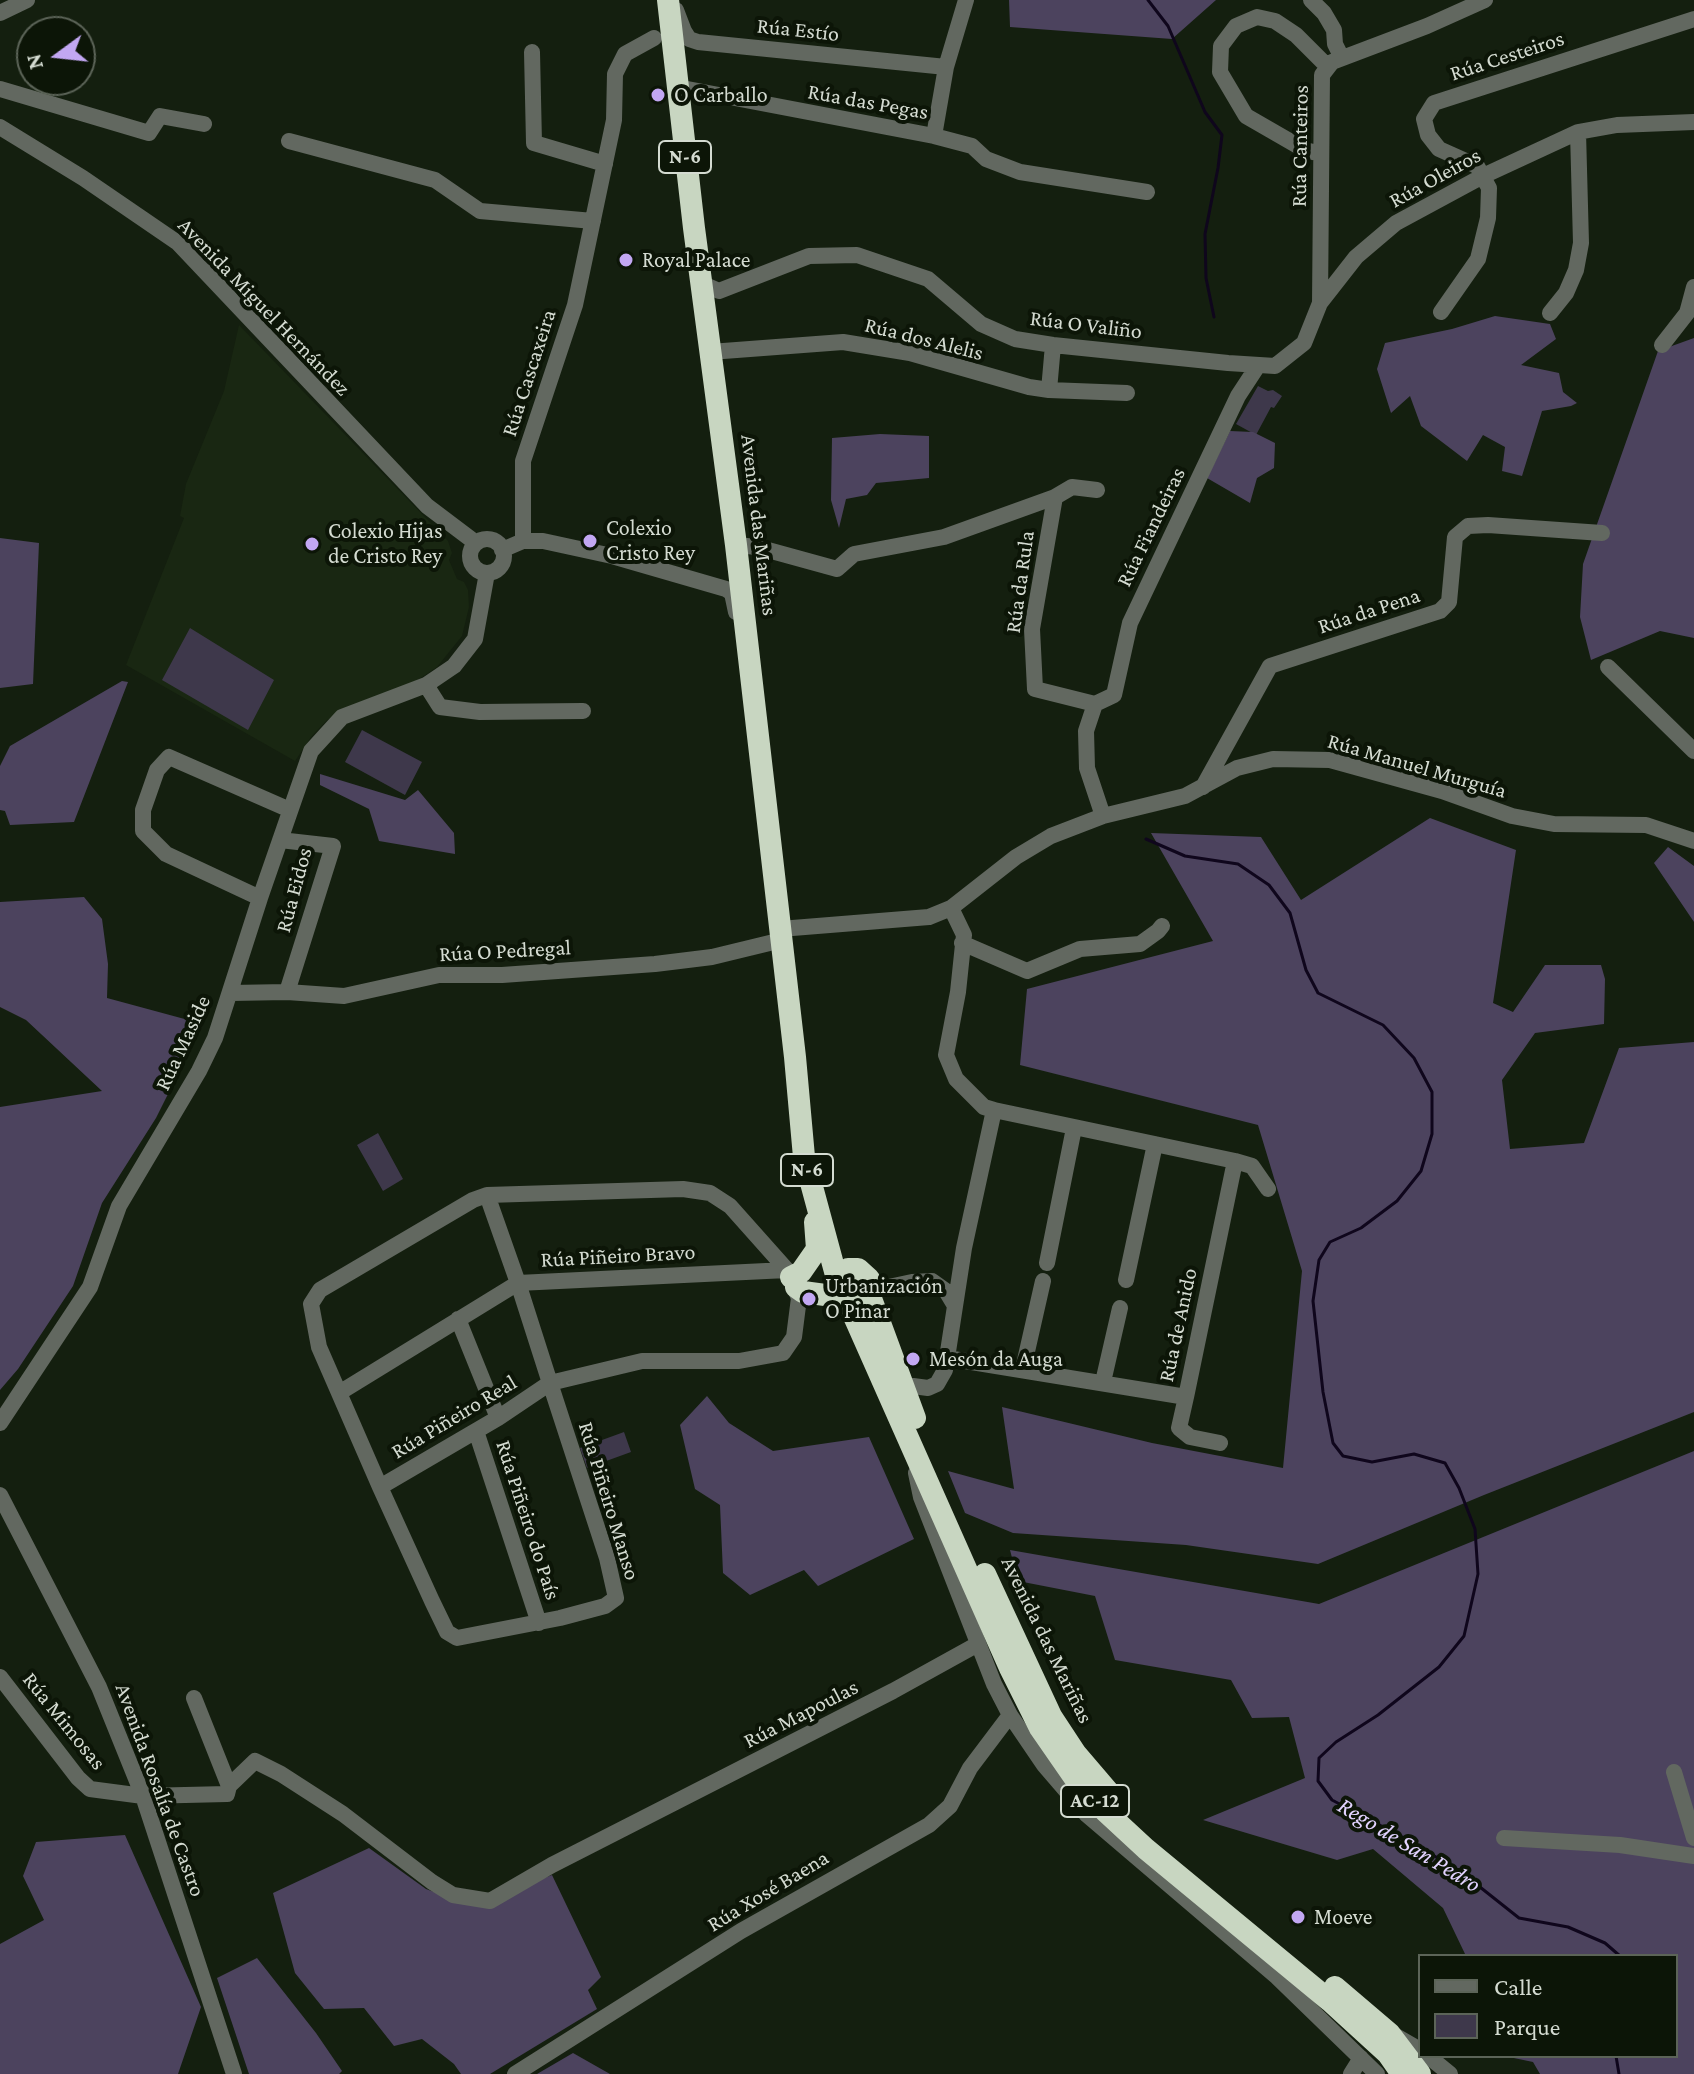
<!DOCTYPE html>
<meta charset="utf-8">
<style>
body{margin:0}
#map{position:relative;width:1694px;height:2074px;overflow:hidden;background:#141f0f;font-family:"Crimson Pro",serif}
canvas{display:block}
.legend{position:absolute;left:1418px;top:1954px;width:260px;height:104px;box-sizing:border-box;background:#0c1507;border:2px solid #5c6458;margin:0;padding:10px 14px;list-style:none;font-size:24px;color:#d4dbd1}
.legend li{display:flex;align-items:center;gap:16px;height:40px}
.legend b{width:40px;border:2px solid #5c6458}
.north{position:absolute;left:16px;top:16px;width:80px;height:80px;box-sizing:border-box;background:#0c1507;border:2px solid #5c6458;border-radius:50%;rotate:255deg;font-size:22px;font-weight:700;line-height:32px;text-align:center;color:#d4dbd1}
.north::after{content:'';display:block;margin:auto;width:28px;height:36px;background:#c2a7f2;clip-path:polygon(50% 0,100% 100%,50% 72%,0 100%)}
</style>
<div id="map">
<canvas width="1694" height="2074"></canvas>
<ul class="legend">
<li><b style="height:10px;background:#626860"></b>Calle</li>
<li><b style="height:22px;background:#3e384b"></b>Parque</li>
</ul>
<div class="north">N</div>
</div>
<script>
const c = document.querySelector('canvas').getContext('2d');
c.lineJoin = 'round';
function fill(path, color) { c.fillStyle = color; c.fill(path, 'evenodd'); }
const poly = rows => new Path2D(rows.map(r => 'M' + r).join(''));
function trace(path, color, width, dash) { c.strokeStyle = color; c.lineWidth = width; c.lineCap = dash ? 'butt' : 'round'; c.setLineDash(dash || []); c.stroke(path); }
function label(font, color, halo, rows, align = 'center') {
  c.font = font + ' "Crimson Pro",serif'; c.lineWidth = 8; c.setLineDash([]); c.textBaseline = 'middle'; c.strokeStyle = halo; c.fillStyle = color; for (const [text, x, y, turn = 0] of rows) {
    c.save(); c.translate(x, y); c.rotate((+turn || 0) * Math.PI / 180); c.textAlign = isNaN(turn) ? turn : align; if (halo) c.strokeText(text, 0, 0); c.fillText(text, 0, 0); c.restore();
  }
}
const built = poly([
 [239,325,448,541,452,553,449,560,457,579,464,582,468,590,469,607,462,636,437,667,416,681,359,704,327,720,311,737,295,761,126,665,184,518,180,516,186,484,224,391]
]);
const green = poly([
 [1258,386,1268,391,1273,390,1282,396,1274,408,1271,407,1256,435,1236,424],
 [190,628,274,680,248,730,162,680],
 [362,730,422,762,405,795,345,762],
 [378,1133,403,1179,383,1191,357,1145],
 [624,1432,631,1452,587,1468,580,1448]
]);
const forest = poly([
 [1009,0,1216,0,1172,39,1010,27],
 [1495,316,1550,324,1556,339,1521,365,1559,373,1563,392,1577,403,1571,406,1542,411,1522,476,1502,471,1505,447,1483,435,1467,461,1421,426,1410,396,1391,413,1377,369,1385,343,1452,329],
 [1694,338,1694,638,1660,631,1591,660,1580,617,1583,564,1658,351],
 [1230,431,1253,432,1275,443,1274,468,1257,478,1250,503,1207,478],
 [880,434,929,436,929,478,876,483,867,495,846,499,839,528,831,500,832,438],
 [0,538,39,543,33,684,0,688],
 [122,681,128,682,74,822,10,825,5,811,0,810,0,766,10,746],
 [320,774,405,800,418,790,454,833,455,854,379,841,369,809,320,785],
 [1430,818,1516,850,1493,1003,1513,1012,1545,965,1601,965,1605,979,1604,1024,1535,1033,1502,1080,1510,1149,1584,1143,1619,1048,1694,1042,1694,1412,1484,1495,1318,1564,1186,1545,1013,1533,965,1513,948,1471,1014,1489,1002,1407,1152,1443,1283,1468,1302,1271,1258,1125,1020,1065,1027,989,1213,941,1151,833,1261,837,1301,900],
 [1668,847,1694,866,1694,922,1654,863],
 [84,897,102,919,108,964,107,998,203,1024,156,1118,102,1203,73,1286,18,1369,0,1390,0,1107,102,1091,26,1020,0,1007,0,902],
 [707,1396,729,1423,773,1451,869,1437,914,1539,818,1586,804,1570,750,1595,723,1573,720,1505,695,1489,680,1425],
 [1694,1451,1694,2074,1540,2074,1533,2062,1509,2057,1676,2056,1676,1956,1466,1956,1443,1908,1373,1849,1337,1860,1203,1820,1305,1778,1289,1717,1252,1718,1231,1680,1115,1660,1095,1596,1018,1581,1010,1550,1319,1604],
 [125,1835,201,2007,178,2074,0,2074,0,1944,44,1920,23,1876,36,1842],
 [369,1848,426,1889,472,1906,552,1875,601,1977,588,1990,597,2009,490,2074,461,2074,454,2064,422,2039,394,2046,364,2008,324,2009,295,1973,273,1893],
 [257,1958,316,2033,342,2071,339,2074,249,2074,217,1978],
 [573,2053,610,2074,537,2074]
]);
const stream = poly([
 [1148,0,1168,26,1205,112,1222,135,1218,168,1205,234,1206,278,1214,317],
 [1146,839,1185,856,1238,864,1269,885,1290,913,1306,970,1318,993,1383,1025,1414,1058,1432,1092,1432,1134,1421,1171,1397,1201,1361,1228,1330,1242,1319,1260,1313,1301,1323,1392,1333,1443,1343,1456,1372,1462,1414,1454,1445,1463,1459,1488,1475,1529,1478,1574,1464,1636,1439,1667,1378,1715,1336,1742,1319,1758,1318,1781,1332,1800,1406,1839,1461,1872,1519,1918,1568,1927,1605,1943,1620,1956],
 [1616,2056,1619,2074]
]);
const minor = poly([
 [1311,0,1324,13,1334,30,1335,44,1342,58],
 [676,10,684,31,689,39,698,42,946,67],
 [0,13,27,0],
 [532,52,534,143,605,164],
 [677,87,934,136,946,67,966,0],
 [0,89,149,133,160,116,204,124],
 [0,127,83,178,178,243,427,506,476,543],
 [934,136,972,146,986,159,1020,172,1147,192],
 [289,141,435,180,480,211,593,221],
 [1321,154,1305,150,1246,116,1220,72,1221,46,1236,26,1257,17,1275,21,1296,35,1328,67],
 [701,283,719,291,809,256,857,255,928,279,981,324,1015,339,1053,345,1228,363,1275,366,1304,343,1320,303,1356,257,1396,223,1483,176,1578,132,1617,125,1694,122],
 [1320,303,1322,75,1332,62,1427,26,1485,0],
 [1441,312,1478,259,1488,218,1489,188,1477,166,1439,149,1428,135,1424,119,1434,103,1694,19],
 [1550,313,1566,293,1576,270,1581,243,1578,132],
 [1662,345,1687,313,1694,287],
 [710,352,843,342,910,353,1029,387,1049,390,1127,393],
 [1049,390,1053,345],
 [1055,497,1032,629,1035,689,1095,704],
 '470 556a17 17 0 1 1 34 0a17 17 0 1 1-34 0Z',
 [523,541,523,461,575,305,614,120,615,74,625,54,654,38],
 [736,545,757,547,837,569,854,554,944,537,1055,497,1072,487,1097,490],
 [502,550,523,541,543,541,612,556,726,589,732,593,736,612],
 [1608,667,1694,751],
 [426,685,440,707,480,712,583,711],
 [1095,704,1114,695,1130,623,1238,396,1257,367],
 [1095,704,1086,731,1087,768,1103,816],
 [1203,787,1270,666,1440,611,1449,602,1455,537,1468,526,1488,525,1602,533],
 [280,840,333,846,287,992],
 [260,898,166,854,143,831,143,810,157,770,169,757,290,810],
 [951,908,964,935,958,992,946,1055,956,1079,984,1107,994,1110],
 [780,929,929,917,951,908,1016,857,1051,836,1103,816,1185,796,1237,768,1273,759,1330,760,1442,791,1512,816,1554,824,1646,825,1694,841],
 [962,943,1027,971,1080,949,1140,944,1158,931,1162,926],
 [231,993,287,992,344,996,439,975,502,975,655,964,712,957,782,940],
 [994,1110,1235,1161,1186,1397,947,1358,964,1248,994,1110],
 [1235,1161,1252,1166,1268,1189],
 [1047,1263,1074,1128],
 [1126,1280,1155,1144],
 [870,1291,912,1282,932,1281,946,1291,955,1306],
 [458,1319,498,1418],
 [1023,1369,1043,1281],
 [1103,1382,1120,1308],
 [913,1386,928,1388,937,1384,945,1370,947,1358],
 [339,1393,518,1283,787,1270],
 [1186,1397,1179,1428,1190,1437,1220,1443],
 [0,1423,90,1287,119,1206,199,1071,215,1038,260,898,311,751,342,717,426,685,454,666,475,639,487,573],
 [476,1431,539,1623],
 [916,1473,921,1497,994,1684,1010,1715,1044,1765,1087,1815,1277,1977,1377,2074],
 [380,1487,498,1418,550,1383,642,1361,739,1361,783,1353,794,1337,799,1298,787,1270,730,1206,710,1193,683,1189,487,1195,473,1200,320,1290,311,1304,319,1347,380,1487,432,1601,447,1632,457,1638,560,1618,605,1606,616,1598,607,1558,550,1383,518,1283,487,1195],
 [0,1495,99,1687,143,1796,234,2074],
 [0,1677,78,1778,90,1789,143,1796,227,1794,229,1786,255,1761,281,1774,343,1814,432,1882,453,1895,490,1901,552,1865,893,1691,978,1644],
 [194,1698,229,1786],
 [1674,1772,1694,1838],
 [1504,1838,1620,1845,1694,1856],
 [1394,2035,1420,2050],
 [1428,2056,1450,2074],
 [515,2074,741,1931,929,1825,950,1806,970,1768,1010,1715],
 [1351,2074,1361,2058]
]);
const highway = poly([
 [668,0,694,228,736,545,795,1057,804,1157,837,1279],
 [791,1277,801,1272,817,1249,815,1222],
 [796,1287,803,1292,840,1297],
 [869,1293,915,1418],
 [846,1302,861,1301,870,1291,869,1279,858,1269,848,1269,840,1275,836,1284,837,1293,853,1314,1010,1668,1040,1728,1076,1780,1106,1812,1146,1849,1330,2001,1388,2054,1402,2074],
 [985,1574,1051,1716,1076,1754,1117,1802],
 [1335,1987,1389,2033,1420,2074]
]);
const markers = [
 [658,95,8,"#c2a7f2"],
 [626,260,8,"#c2a7f2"],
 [590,541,8,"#c2a7f2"],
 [312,544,8,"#c2a7f2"],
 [809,1299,8,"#c2a7f2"],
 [913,1359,8,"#c2a7f2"],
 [1298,1917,8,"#c2a7f2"]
];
const shields = [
 [685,157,52],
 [807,1170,52],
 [1095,1801,68]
];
const shieldNames = [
 ["N-6",685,157],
 ["N-6",807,1170],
 ["AC-12",1095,1801]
];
const streetNames = [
 ["Rúa Estío",798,30,6],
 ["Rúa Cesteiros",1507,56,-18],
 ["Rúa das Pegas",868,102,10],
 ["Rúa Canteiros",1300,146,-89],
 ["Rúa Oleiros",1435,178,-29],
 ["Avenida Miguel Hernández",264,307,46],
 ["Rúa O Valiño",1086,325,7],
 ["Rúa dos Alelis",924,339,14],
 ["Rúa Cascaxeira",529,373,-72],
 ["Avenida das Mariñas",759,525,83],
 ["Rúa Fiandeiras",1151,527,-64],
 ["Rúa da Rula",1020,582,-82],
 ["Rúa da Pena",1369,611,-18],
 ["Rúa Manuel Murguía",1417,766,16],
 ["Rúa Eidos",294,890,-75],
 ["Rúa O Pedregal",505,951,-3],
 ["Rúa Maside",183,1043,-65],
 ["Rúa Piñeiro Bravo",618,1256,-3],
 ["Rúa de Anido",1178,1325,-78],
 ["Rúa Piñeiro Real",454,1417,-31],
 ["Rúa Piñeiro Manso",609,1501,73],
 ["Rúa Piñeiro do País",528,1520,72],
 ["Avenida das Mariñas",1047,1640,64],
 ["Rúa Mapoulas",801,1714,-27],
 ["Rúa Mimosas",64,1721,51],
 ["Avenida Rosalía de Castro",160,1790,70],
 ["Rúa Xosé Baena",768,1891,-31]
];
const poiNames = [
 ["O Carballo",674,95],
 ["Royal Palace",642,260],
 ["Colexio",606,528],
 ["Cristo Rey",606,553],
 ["Colexio Hijas",328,531],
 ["de Cristo Rey",328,556],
 ["Urbanización",825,1286],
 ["O Pinar",825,1311],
 ["Mesón da Auga",929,1359],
 ["Moeve",1314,1917]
];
const waterNames = [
 ["Rego de San Pedro",1409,1845,31]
];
fill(built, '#192712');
fill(green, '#3e384b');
fill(forest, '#4c435e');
trace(stream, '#0f061c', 3);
trace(minor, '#626860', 16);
trace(highway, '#c8d6c1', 22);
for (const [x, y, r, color] of markers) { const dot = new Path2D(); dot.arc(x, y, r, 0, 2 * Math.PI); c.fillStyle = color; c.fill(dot); trace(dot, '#0c1507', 3); }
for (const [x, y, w] of shields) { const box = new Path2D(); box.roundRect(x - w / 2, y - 16, w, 32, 6); c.fillStyle = '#0c1507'; c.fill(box); trace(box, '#d4dbd1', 2); }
label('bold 20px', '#d4dbd1', null, shieldNames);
label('22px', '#d4dbd1', '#0c1507', streetNames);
label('22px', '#d4dbd1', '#0c1507', poiNames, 'left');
label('italic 24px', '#e2d3ff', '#0c1507', waterNames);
</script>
